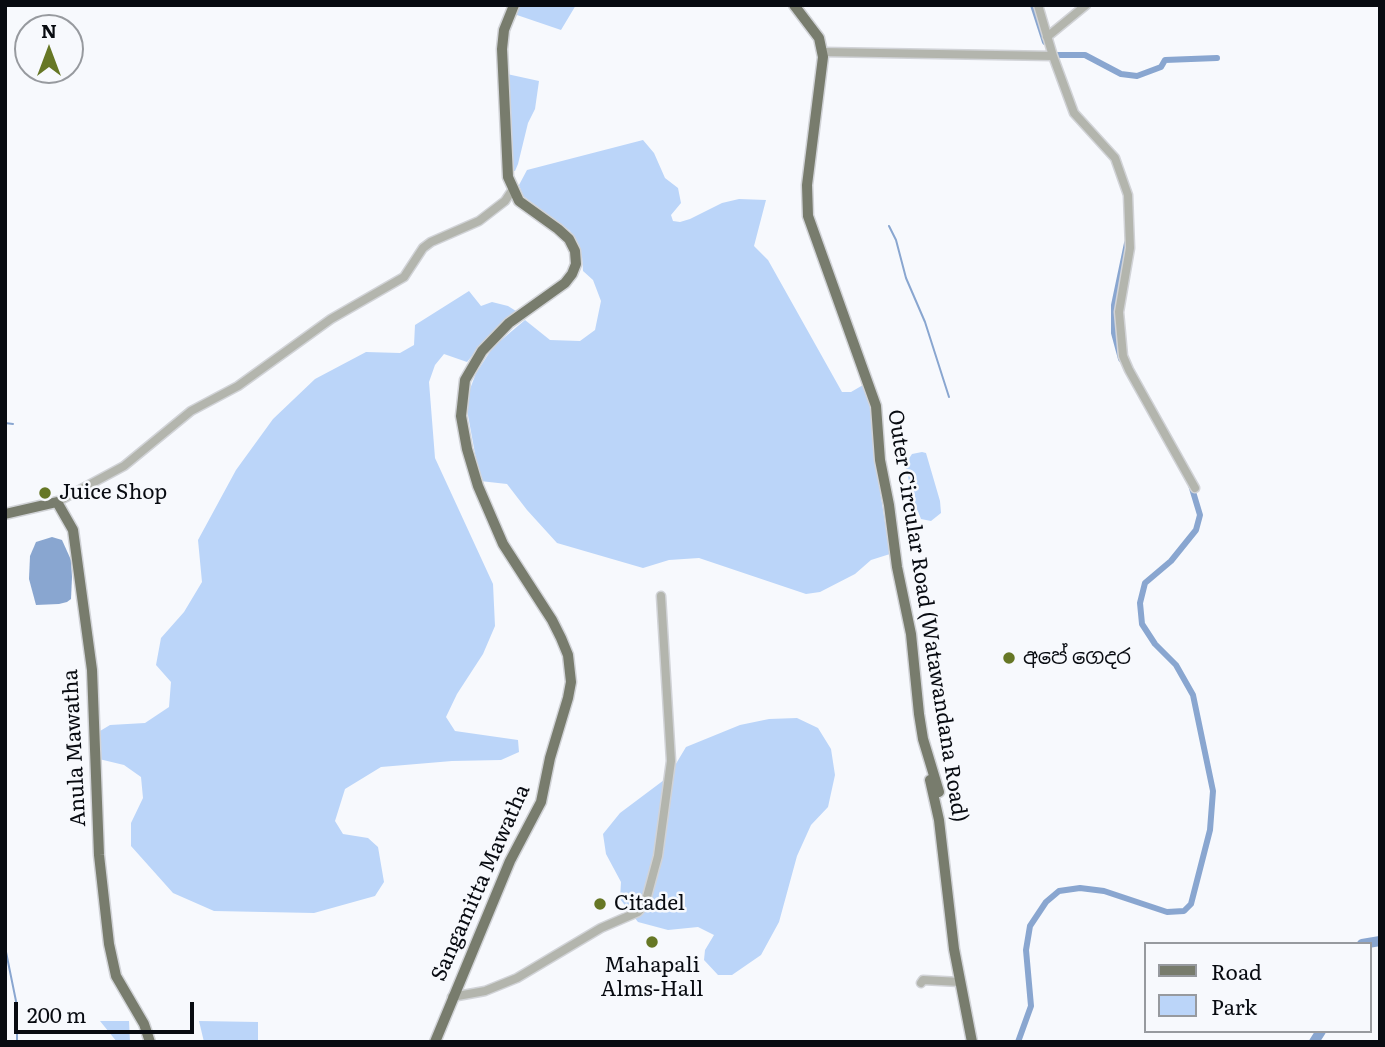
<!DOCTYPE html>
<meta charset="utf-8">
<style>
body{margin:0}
#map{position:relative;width:1385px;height:1047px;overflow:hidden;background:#f7f9fd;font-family:Literata,serif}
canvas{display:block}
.frame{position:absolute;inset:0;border:7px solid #080b11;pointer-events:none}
.legend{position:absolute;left:1144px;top:942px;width:228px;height:91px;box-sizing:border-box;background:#f7f9fd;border:2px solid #979a9f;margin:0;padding:9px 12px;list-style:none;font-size:21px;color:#080b11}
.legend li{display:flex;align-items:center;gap:14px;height:35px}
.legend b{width:35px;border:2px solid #979a9f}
.north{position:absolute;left:14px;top:14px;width:70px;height:70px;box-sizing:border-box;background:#f7f9fd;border:2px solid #979a9f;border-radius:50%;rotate:0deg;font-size:19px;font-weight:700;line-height:28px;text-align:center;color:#080b11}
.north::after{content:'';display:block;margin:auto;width:24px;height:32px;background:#667725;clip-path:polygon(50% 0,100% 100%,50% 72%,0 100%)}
.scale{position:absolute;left:14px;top:1002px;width:180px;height:32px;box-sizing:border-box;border:4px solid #080b11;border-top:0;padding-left:9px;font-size:21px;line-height:24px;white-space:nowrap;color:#080b11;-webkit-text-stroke:5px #f7f9fd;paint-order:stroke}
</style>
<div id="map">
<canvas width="1385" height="1047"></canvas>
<div class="frame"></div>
<ul class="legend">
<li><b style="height:9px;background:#787c6d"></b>Road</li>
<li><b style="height:19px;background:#bbd5f9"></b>Park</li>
</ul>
<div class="north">N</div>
<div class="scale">200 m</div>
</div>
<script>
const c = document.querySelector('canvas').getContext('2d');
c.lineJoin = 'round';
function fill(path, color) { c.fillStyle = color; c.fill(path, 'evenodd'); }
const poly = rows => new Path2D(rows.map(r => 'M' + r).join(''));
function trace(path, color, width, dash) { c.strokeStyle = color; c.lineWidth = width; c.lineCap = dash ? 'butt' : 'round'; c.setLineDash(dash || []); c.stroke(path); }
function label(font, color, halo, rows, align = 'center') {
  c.font = font + ' Literata,"Noto Sans Sinhala",serif'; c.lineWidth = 5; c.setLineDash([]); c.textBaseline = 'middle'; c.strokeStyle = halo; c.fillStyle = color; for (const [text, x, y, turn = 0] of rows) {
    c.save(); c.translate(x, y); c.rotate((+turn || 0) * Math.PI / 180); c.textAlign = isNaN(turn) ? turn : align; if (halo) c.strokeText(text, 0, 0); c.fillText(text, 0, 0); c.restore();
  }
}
const green = poly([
 [518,5,576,5,561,30,514,14],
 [507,74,539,81,535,109,528,123,518,164,515,171,511,171],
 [643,140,654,153,665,178,678,188,681,203,671,215,673,221,680,222,690,219,722,203,739,199,766,200,754,246,768,260,842,392,851,392,863,385,870,398,875,459,890,554,871,560,855,574,820,592,806,594,699,558,669,560,643,568,557,543,527,510,507,484,480,481,467,410,467,397,476,373,493,347,525,320,550,340,580,341,595,330,601,301,593,280,583,271,582,257,570,231,523,196,519,185,527,170],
 [469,291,481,306,492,302,508,306,516,311,488,336,467,362,444,354,435,365,429,382,435,458,493,584,495,626,483,654,457,694,446,717,455,731,518,740,519,752,501,760,452,761,381,767,345,789,335,821,343,834,368,838,378,847,384,882,375,896,314,913,214,911,173,893,131,846,131,823,143,798,141,777,124,765,99,759,100,731,110,725,145,723,169,707,171,682,156,665,161,638,184,612,202,582,198,540,236,470,273,419,315,379,366,352,400,353,414,345,415,325],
 [922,452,926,453,940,501,941,513,931,521,921,519,911,494,907,470,904,466,912,454],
 [797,718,818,728,831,749,835,775,828,807,811,825,797,856,779,922,761,955,732,975,718,975,704,960,705,950,714,935,698,927,668,930,638,922,620,899,621,882,606,854,603,834,620,813,668,777,686,747,740,725,769,719],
 [100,1021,129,1021,130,1042,117,1042],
 [199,1021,258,1022,258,1042,204,1042]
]);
const water = poly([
 [52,537,62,540,71,560,72,577,71,599,67,602,59,604,36,605,29,579,30,556,36,542]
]);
const stream = poly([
 [889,226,896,240,906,278,925,322,949,397],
 [5,423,13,424],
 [5,947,17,1006,17,1042]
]);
const canal = poly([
 [1033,5,1045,42],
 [1052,58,1057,55,1085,55,1121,74,1137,76,1161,67,1165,60,1217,58],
 [1121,359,1114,333,1114,305,1127,243],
 [1018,1042,1031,1006,1026,950,1030,926,1046,902,1059,891,1080,888,1104,891,1167,912,1184,911,1191,904,1210,830,1213,791,1193,695,1176,665,1155,644,1142,624,1140,603,1145,583,1171,561,1196,530,1200,515,1191,485]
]);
const river = poly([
 [1362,944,1380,941],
 [1314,1042,1321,1031]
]);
const minor = poly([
 [1038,5,1053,56],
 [1047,37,1086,5],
 [823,52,1053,56,1074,113,1115,158,1128,195,1130,248,1119,312,1123,356,1129,370,1195,488],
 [57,502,124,466,191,411,238,386,331,319,404,277,423,248,431,242,479,221,505,201,513,189],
 [921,983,923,980,960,982],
 [452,997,485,991,517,978,601,928,638,912,645,904,658,856,671,761,661,596]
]);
const major = poly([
 [794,5,819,38,823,57,807,185,808,216,876,406,880,460,889,505,897,567,911,634,919,714,923,739,939,792,930,780,939,820,954,949,972,1042],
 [5,514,57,502,73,530,92,670,99,855,109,944,116,976,144,1024,150,1042],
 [435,1042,510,861,541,802,550,758,568,698,571,682,568,655,561,638,552,620,503,544,478,486,467,449,461,416,465,380,482,351,509,323,565,283,572,274,576,264,575,251,569,239,558,229,519,201,508,177,502,49,504,30,514,5]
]);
const markers = [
 [45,493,7,"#667725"],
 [1009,658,7,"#667725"],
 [600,904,7,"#667725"],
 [652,942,7,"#667725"]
];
const poiNames = [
 ["Juice Shop",59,493],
 ["අපේ ගෙදර",1023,658],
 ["Citadel",614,904],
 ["Mahapali",652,966,"center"],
 ["Alms-Hall",652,990,"center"]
];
const streetNames = [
 ["Outer Circular Road (Watawandana Road)",927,616,81],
 ["Anula Mawatha",75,748,-93],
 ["Sangamitta Mawatha",481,883,-66]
];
fill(green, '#bbd5f9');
fill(water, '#89a6d0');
trace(stream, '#89a6d0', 2);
trace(canal, '#89a6d0', 6);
trace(river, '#89a6d0', 10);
trace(minor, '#d1d3d7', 11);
trace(major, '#d1d3d7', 13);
trace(minor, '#b3b5ad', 8);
trace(major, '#787c6d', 10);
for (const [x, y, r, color] of markers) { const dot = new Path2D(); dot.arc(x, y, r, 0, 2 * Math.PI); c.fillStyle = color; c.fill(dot); trace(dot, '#f7f9fd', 2.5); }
label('21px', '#080b11', '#f7f9fd', poiNames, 'left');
label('21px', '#080b11', '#f7f9fd', streetNames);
</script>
